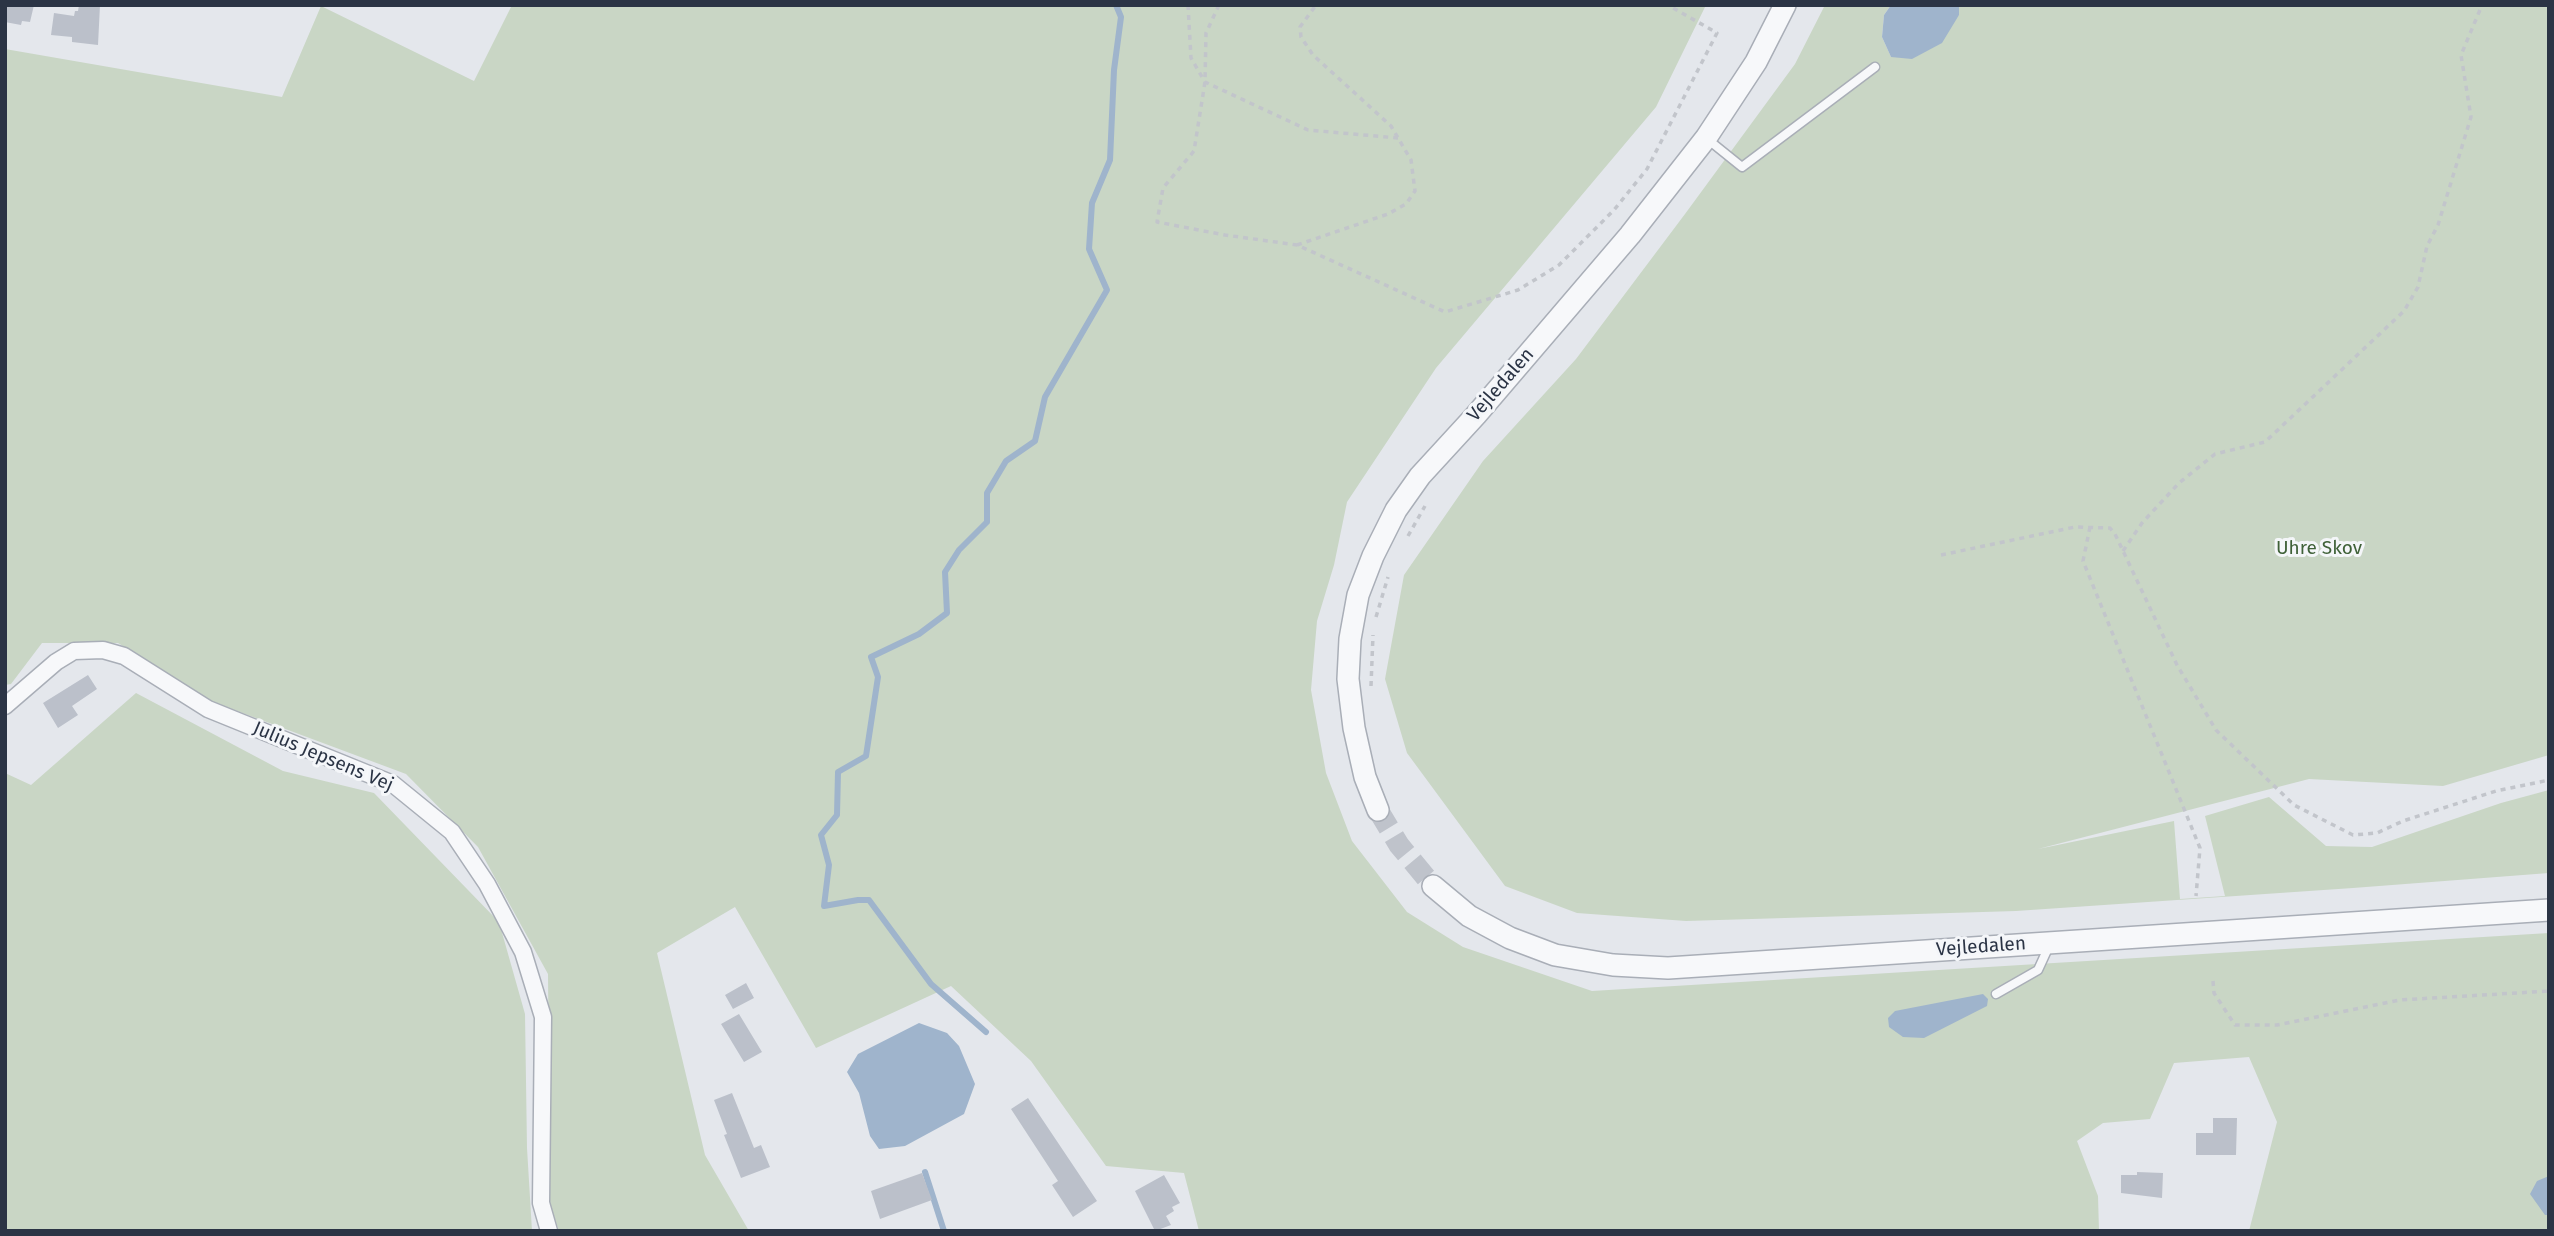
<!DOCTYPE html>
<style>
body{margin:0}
#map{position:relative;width:2554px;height:1236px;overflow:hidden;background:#e4e7ec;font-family:"Fira Sans",sans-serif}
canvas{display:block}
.frame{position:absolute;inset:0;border:7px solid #2b3445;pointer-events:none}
</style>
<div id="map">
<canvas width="2554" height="1236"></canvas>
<div class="frame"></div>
</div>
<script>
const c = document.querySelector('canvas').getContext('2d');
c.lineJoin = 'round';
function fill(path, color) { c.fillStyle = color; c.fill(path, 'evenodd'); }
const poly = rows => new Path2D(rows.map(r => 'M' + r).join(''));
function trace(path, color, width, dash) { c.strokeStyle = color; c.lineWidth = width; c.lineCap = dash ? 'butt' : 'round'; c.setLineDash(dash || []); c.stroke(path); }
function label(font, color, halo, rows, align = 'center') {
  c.font = font + ' "Fira Sans",sans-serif'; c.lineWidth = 6; c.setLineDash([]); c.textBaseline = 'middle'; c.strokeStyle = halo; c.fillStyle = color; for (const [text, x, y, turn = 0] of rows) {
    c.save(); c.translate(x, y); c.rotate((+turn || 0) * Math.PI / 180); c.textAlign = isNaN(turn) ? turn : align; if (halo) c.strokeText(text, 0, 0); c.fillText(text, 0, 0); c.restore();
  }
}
const green = poly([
 [512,5,1706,5,1656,107,1436,368,1347,502,1334,565,1317,621,1311,690,1326,773,1352,841,1407,912,1463,947,1592,991,2549,933,2549,1231,2249,1231,2277,1122,2249,1057,2174,1063,2150,1119,2103,1123,2077,1141,2098,1196,2099,1231,1199,1231,1184,1173,1106,1166,1031,1061,951,986,816,1048,735,907,657,953,705,1155,749,1231,559,1231,550,1204,548,974,478,847,406,774,213,702,118,643,42,643,11,684,5,685,5,49,282,97,321,6,474,81],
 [1825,5,1891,5,1884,15,1882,37,1891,57,1959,15,1959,5,2549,5,2549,755,2443,786,2309,779,2038,849,2174,821,2180,899,2225,896,2205,816,2269,797,2326,846,2372,847,2501,803,2549,790,2549,873,2353,888,2016,911,1686,921,1577,913,1505,886,1407,753,1385,679,1404,575,1483,461,1576,359,1685,214,1795,64],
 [136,693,283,771,374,793,499,922,525,1014,527,1148,532,1231,5,1231,5,773,31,785]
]);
const water = poly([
 [1891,5,1959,5,1959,15,1942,43,1912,59,1891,57,1882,37,1884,15],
 [1983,994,1988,999,1987,1006,1924,1038,1903,1037,1889,1027,1888,1018,1895,1011],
 [919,1023,947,1033,959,1046,975,1084,964,1114,905,1146,879,1149,870,1136,859,1093,847,1072,858,1054],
 [2549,1176,2549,1215,2545,1215,2530,1194,2537,1181]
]);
const stream = poly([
 [986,1032,931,984,869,900,858,900,824,906,829,865,821,835,837,815,838,772,866,756,878,677,871,657,919,634,947,613,945,572,959,550,987,522,987,493,1006,461,1035,441,1045,397,1107,290,1089,249,1092,203,1110,160,1114,70,1121,17,1116,5],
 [925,1172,944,1231]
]);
const building = poly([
 [5,5,34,5,30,22,22,21,21,25,5,22],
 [79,5,100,5,98,45,72,42,72,37,51,35,54,13,74,16,75,11,78,11],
 [88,675,97,689,72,706,78,715,58,728,43,703],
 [746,983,754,998,733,1009,725,995],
 [739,1014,762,1052,744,1062,721,1024],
 [732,1093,754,1148,761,1145,770,1167,741,1178,724,1135,727,1134,714,1100],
 [1028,1098,1097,1201,1073,1217,1052,1185,1058,1181,1011,1109],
 [2213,1118,2237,1118,2236,1155,2196,1155,2196,1133,2213,1133],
 [2137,1172,2163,1173,2162,1198,2121,1193,2121,1175,2137,1175],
 [922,1173,932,1200,880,1219,871,1191],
 [1164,1175,1180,1203,1172,1207,1174,1211,1166,1216,1171,1225,1155,1231,1135,1191]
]);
const tertiaryTunnel = poly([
 [1378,810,1399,845,1433,886]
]);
const path = poly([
 [1188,5,1191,58,1205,82,1308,130,1398,138],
 [1219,5,1206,33,1205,82,1194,151,1163,188,1157,222,1225,235,1297,245,1445,312,1518,290,1559,265,1614,210,1647,169,1717,33,1668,5],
 [1297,245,1388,214,1406,204,1415,191,1411,160,1391,126,1313,55,1301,37,1300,27,1316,5],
 [2090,527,2083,561,2200,848,2196,896],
 [1408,536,1425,506],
 [2123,551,2142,523,2179,483,2215,454,2265,442,2404,311,2418,287,2427,246,2438,225,2471,117,2461,55,2482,5],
 [1941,555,2075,527,2110,528,2115,534,2177,665,2216,730,2294,805,2353,835,2377,833,2403,821,2496,791,2549,780],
 [1376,617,1388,577],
 [1371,686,1373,635],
 [2213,981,2214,993,2235,1025,2277,1025,2400,1000,2549,991]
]);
const service = poly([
 [1706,138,1742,167,1875,67],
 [1996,994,2038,970,2049,946]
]);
const minor = poly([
 [5,706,56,662,74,651,103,650,124,656,208,709,393,784,452,832,487,884,523,952,543,1017,541,1203,549,1231]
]);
const tertiary = poly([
 [1378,810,1365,777,1354,728,1348,679,1350,639,1358,595,1373,556,1396,510,1420,476,1476,415,1630,235,1706,138,1756,62,1785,5],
 [1433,886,1469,916,1510,938,1555,955,1613,965,1668,968,2549,910]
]);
const streetNames = [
 ["Vejledalen",1501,385,-49],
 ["Julius Jepsens Vej",323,757,23],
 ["Vejledalen",1981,947,-4]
];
const parkNames = [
 ["Uhre Skov",2319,549]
];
fill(green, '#c9d6c5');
fill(water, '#9fb4cc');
trace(stream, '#9fb4cc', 6);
fill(building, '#bbc0ca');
trace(tertiaryTunnel, '#bfc3cb', 21, [21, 10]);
trace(service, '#a9aeb7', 11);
trace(minor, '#a9aeb7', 19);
trace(tertiary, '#a9aeb7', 24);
trace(path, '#c2c5cb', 3.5, [5, 5]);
trace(service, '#f7f8fa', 8);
trace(minor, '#f7f8fa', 16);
trace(tertiary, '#f7f8fa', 21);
label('19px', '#2b3445', '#f4f6f9', streetNames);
label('19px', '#3f6138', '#f4f6f9', parkNames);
</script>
